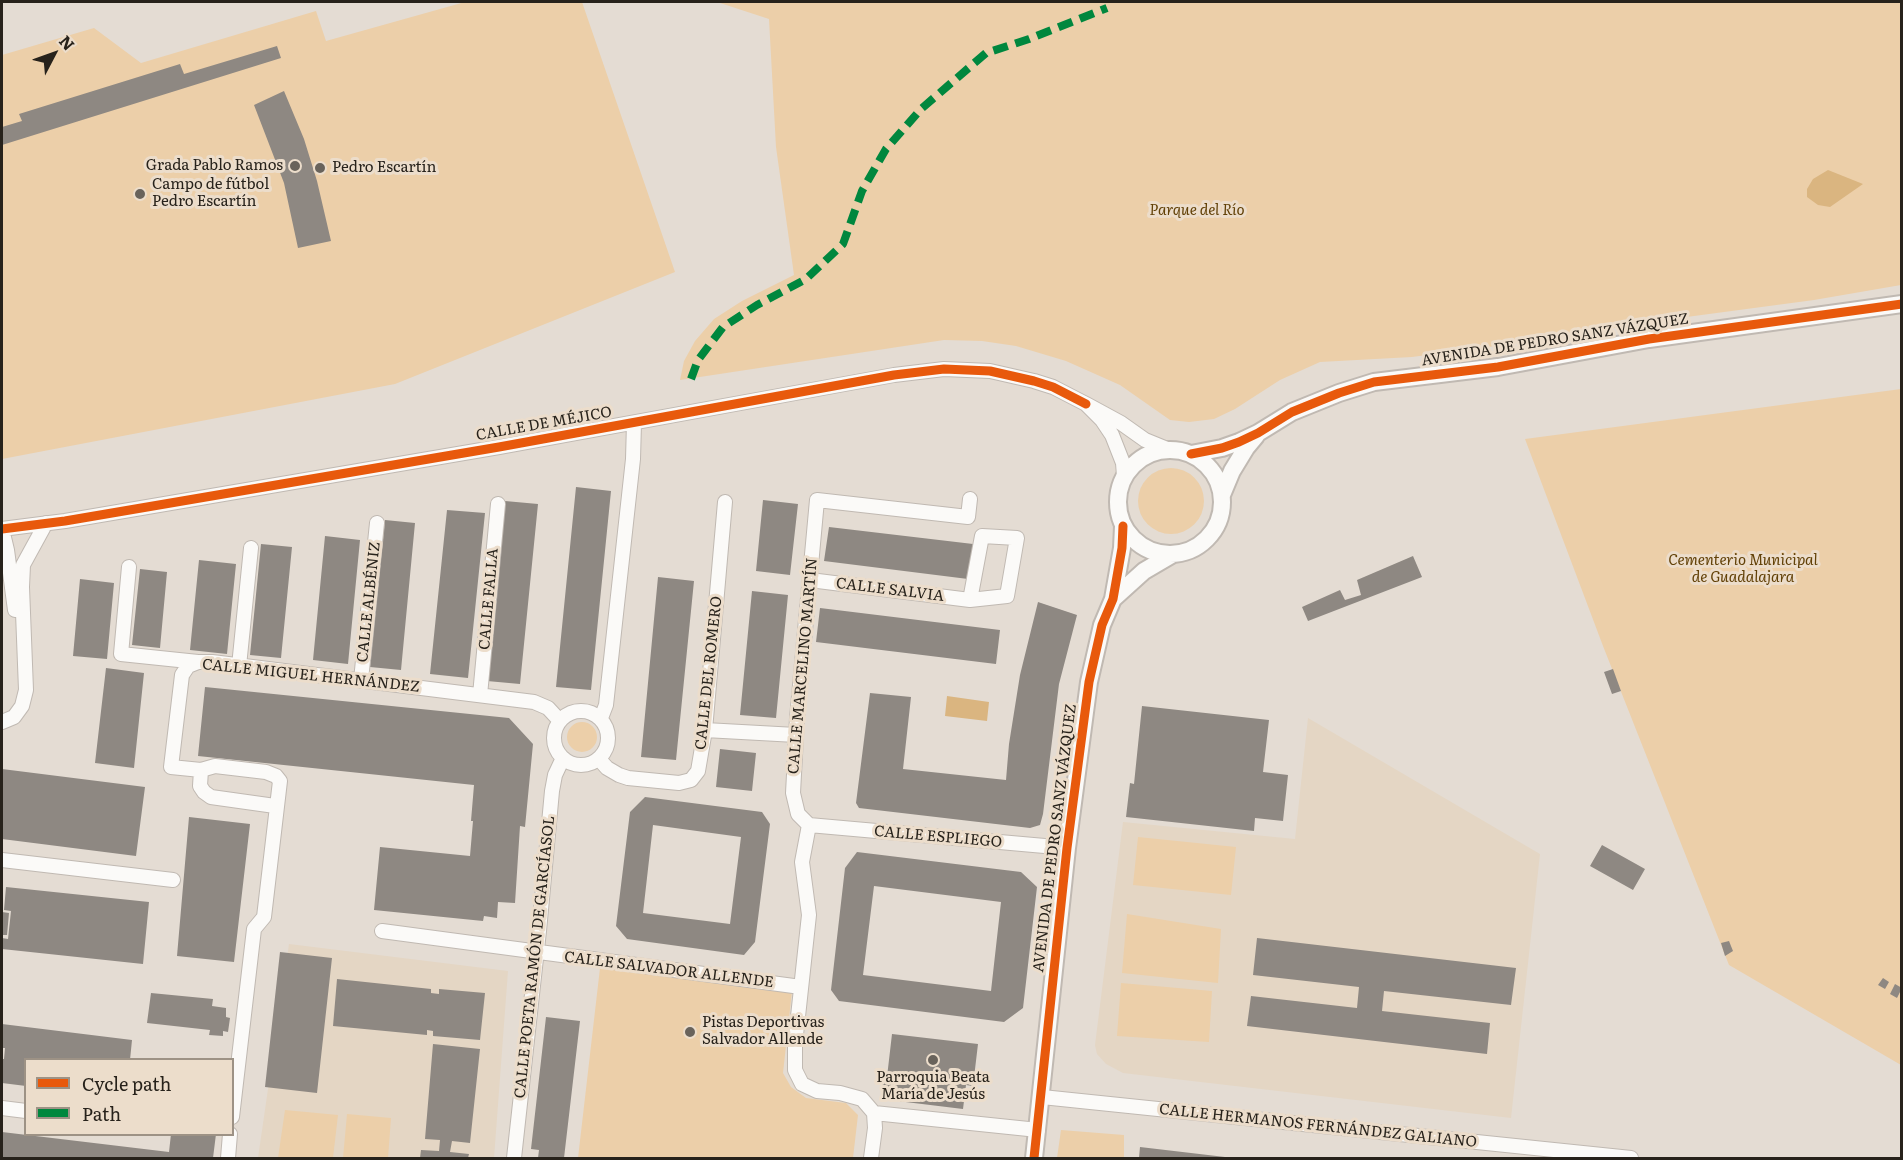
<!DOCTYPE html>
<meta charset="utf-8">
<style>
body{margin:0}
#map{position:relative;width:1903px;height:1160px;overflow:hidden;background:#e4dcd3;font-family:Literata,serif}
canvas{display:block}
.frame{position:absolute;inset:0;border:3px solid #27221b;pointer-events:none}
.legend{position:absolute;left:24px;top:1058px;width:210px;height:78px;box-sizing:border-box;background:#ecddcb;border:2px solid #9d9285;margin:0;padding:8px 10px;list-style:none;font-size:18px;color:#27221b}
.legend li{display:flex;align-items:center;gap:12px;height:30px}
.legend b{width:30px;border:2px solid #9d9285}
.north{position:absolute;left:24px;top:24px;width:60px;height:60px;-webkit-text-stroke:4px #ecddcb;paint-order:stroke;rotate:49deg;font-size:16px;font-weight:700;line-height:24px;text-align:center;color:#27221b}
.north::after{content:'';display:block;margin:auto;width:21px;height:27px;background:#27221b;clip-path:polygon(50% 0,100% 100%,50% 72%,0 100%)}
</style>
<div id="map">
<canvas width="1903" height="1160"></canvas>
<div class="frame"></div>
<ul class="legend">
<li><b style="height:8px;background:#e8590c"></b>Cycle path</li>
<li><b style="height:8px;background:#00873e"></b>Path</li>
</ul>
<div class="north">N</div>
</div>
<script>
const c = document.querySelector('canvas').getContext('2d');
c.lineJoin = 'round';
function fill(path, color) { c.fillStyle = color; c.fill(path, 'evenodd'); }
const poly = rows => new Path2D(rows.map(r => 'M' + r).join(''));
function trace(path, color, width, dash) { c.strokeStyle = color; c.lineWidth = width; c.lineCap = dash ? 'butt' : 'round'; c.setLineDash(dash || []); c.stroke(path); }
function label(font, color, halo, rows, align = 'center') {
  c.font = font + ' Literata,serif'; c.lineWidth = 6; c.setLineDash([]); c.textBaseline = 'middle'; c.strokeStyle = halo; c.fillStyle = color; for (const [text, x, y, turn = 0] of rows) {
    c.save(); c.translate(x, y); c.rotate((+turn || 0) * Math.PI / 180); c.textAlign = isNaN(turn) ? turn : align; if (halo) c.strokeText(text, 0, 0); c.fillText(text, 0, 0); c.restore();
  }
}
const built = poly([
 [1308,718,1540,854,1511,1118,1123,1073,1106,1064,1097,1054,1095,1045,1123,822,1295,839],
 [289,944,508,971,494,1158,258,1158]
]);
const green = poly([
 [465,2,582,2,675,272,395,384,2,459,2,55,94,28,141,63,316,11,326,41],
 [717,2,1901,2,1901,285,1814,300,1649,322,1556,338,1412,357,1320,362,1280,380,1235,409,1214,419,1189,422,1170,420,1120,385,1066,361,1016,346,982,341,944,340,680,380,684,361,695,341,714,319,742,301,794,275,776,147,769,19],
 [1901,389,1901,1065,1729,965,1603,646,1525,439],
 '1138 501a33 33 0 1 1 66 0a33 33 0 1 1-66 0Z',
 '567 737a15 15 0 1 1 30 0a15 15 0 1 1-30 0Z',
 [1138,837,1236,847,1231,895,1133,885],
 [1127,914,1221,929,1218,983,1122,973],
 [600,968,792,991,783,1073,791,1087,806,1098,846,1103,858,1115,853,1158,578,1158],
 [1121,983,1212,991,1209,1042,1117,1036],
 [285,1110,338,1115,333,1158,278,1158],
 [347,1114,391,1118,388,1158,343,1158],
 [1061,1130,1124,1135,1124,1158,1057,1158]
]);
const water = poly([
 [1828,170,1863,184,1830,207,1818,205,1807,197,1807,189,1813,179],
 [947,696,989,702,987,721,945,716]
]);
const building = poly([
 [277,46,281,58,2,145,2,127,22,121,19,114,180,64,184,74],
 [284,91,304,139,317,181,331,241,298,248,284,183,254,105],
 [576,487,611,491,591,690,556,687],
 [763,500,798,504,790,575,756,571],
 [505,501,538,504,520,684,487,681],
 [447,510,485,513,468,678,430,674],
 [385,520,415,523,401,670,370,667],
 [829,527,973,544,968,579,824,561],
 [325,536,360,540,348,664,313,660],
 [261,544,292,547,281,658,250,655],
 [1413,556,1422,577,1308,621,1302,607,1340,590,1345,600,1361,595,1357,580],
 [199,560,236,564,227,654,190,650],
 [140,569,167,572,160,648,132,645],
 [658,577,694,581,676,760,641,757],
 [80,579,114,583,107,659,73,656],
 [752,591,788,595,776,718,740,715],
 [1038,602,1077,615,1059,684,1043,814,1040,825,1030,828,859,808,856,803,870,693,911,697,903,769,1006,780,1009,744,1020,675],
 [820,608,1000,630,996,664,816,642],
 [106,668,144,673,134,768,95,763],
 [1613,669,1621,691,1612,694,1604,672],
 [205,687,509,718,533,744,525,827,520,826,515,903,498,902,497,918,484,916,483,921,374,910,380,847,470,856,473,821,471,821,474,785,198,756],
 [1142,706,1269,720,1263,772,1288,775,1283,821,1255,818,1254,831,1126,817,1130,783,1134,784],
 [720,749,756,753,752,791,716,787],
 [2,769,145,787,136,856,2,839],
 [645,797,762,812,770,824,755,942,744,955,627,939,616,926,630,812],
 [653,825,741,837,730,924,643,913],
 [189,817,250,824,234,962,177,956],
 [1602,845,1645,869,1633,890,1590,866],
 [857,852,1021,872,1037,887,1023,1008,1004,1022,839,1001,831,990,845,868],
 [874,886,1001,902,991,991,863,975],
 [6,887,149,902,143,964,2,949,2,938,8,939,11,911,4,910],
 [2,912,9,913,7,935,2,935],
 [1257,938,1516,968,1511,1005,1384,991,1382,1011,1490,1023,1487,1054,1247,1026,1251,996,1357,1008,1359,987,1253,975],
 [1729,941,1733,951,1725,956,1721,943],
 [280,952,332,958,317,1093,265,1087],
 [1883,978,1889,982,1885,989,1878,985],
 [337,979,431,989,431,993,439,994,439,989,485,993,480,1040,433,1036,433,1031,427,1030,427,1035,333,1026],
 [1895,984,1902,988,1897,998,1890,994],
 [151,993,213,999,212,1006,226,1008,226,1017,230,1018,228,1032,223,1031,223,1036,209,1035,210,1030,147,1023],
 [546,1017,580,1021,564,1158,538,1158,539,1150,531,1149],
 [2,1024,132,1040,130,1060,26,1060,26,1086,2,1083,2,1059,4,1059,5,1048,2,1048],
 [892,1034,978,1044,973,1086,966,1085,963,1109,881,1099,883,1076,887,1077],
 [433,1044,480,1049,470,1143,452,1141,450,1152,469,1154,468,1158,420,1158,421,1150,439,1151,440,1140,425,1139],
 [2,1132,169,1152,171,1134,216,1134,213,1158,2,1158],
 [1140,1147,1225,1157,1225,1158,1139,1158]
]);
const minor = poly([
 [1124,476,1123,463,1112,435,1102,420,1086,404,1121,423,1145,440,1167,449],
 [2,529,65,521,499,447,894,375,944,369,990,371,1034,381,1053,387,1086,404],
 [2,529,7,550,15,610],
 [129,567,121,654,198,662],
 [810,580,970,600,982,536,1017,538,1007,596,970,600],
 [239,666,251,548],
 [361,680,377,523],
 [480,695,498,504],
 '554 738a27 27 0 1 1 54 0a27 27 0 1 1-54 0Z',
 [601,718,606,705,633,459,634,423],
 [2,722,14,717,22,706,26,690,22,587,23,565,46,523],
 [705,730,796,735],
 [599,759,607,768,619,775,628,778,679,783,691,780,698,771,705,730,725,502],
 [201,770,171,767,182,675,188,666,198,662,212,662,534,702,548,708,560,721],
 [809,825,798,814,793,793,797,718,817,500,968,517,970,499],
 [809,825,802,862,809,915,795,1044,795,1070,802,1084,817,1091,840,1093,862,1099,874,1113,875,1128,871,1158],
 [809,825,1067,848],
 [2,860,173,880],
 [382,931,801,987],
 [1042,1097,1631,1158],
 [2,1108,26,1111],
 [874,1113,1038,1130],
 [232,1117,254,929,264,917,280,781,276,776,266,772,215,766,201,770,200,786,204,792,211,797,275,806],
 [228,1158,230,1134],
 [514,1158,539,931,552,791,555,775,563,758]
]);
const tertiary = poly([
 '1118 502a52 52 0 1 1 104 0a52 52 0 1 1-104 0Z',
 [1191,454,1222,448,1239,442,1258,433,1292,412,1339,393,1374,382,1498,367,1649,339,1902,304],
 [1222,495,1232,471,1246,448,1256,436],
 [1113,599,1144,571,1173,554],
 [1034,1158,1067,848,1089,682,1102,625,1113,599,1122,548,1123,526]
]);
const quiet = poly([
 [691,379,698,360,723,327,757,305,806,279,843,244,862,191,886,149,921,109,986,53,1029,39,1107,8]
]);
const cycleway = poly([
 [1191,454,1222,448,1239,442,1258,433,1292,412,1339,393,1374,382,1498,367,1649,339,1902,304],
 [2,529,65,521,499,447,894,375,944,369,990,371,1034,381,1053,387,1086,404],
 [1034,1158,1067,848,1089,682,1102,625,1113,599,1122,548,1123,526]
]);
const markers = [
 [295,166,6,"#69635b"],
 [320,168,6,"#69635b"],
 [140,194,6,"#69635b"],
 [690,1032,6,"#69635b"],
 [933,1060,6,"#69635b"]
];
const poiNames = [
 ["Grada Pablo Ramos",283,166,"right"],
 ["Pedro Escartín",332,168],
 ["Campo de fútbol",152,185],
 ["Pedro Escartín",152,202],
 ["Pistas Deportivas",702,1023],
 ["Salvador Allende",702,1040],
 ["Parroquia Beata",933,1078,"center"],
 ["María de Jesús",933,1095,"center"]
];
const parkNames = [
 ["Parque del Río",1197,211],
 ["Cementerio Municipal",1743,561],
 ["de Guadalajara",1743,578]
];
const streetNames = [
 ["AVENIDA DE PEDRO SANZ VÁZQUEZ",1555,340,-9],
 ["CALLE DE MÉJICO",544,424,-10],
 ["CALLE SALVIA",890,590,7],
 ["CALLE FALLA",489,599,-85],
 ["CALLE ALBÉNIZ",369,602,-84],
 ["CALLE MARCELINO MARTÍN",803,666,-85],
 ["CALLE DEL ROMERO",709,673,-84],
 ["CALLE MIGUEL HERNÁNDEZ",311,676,6],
 ["CALLE ESPLIEGO",938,837,5],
 ["AVENIDA DE PEDRO SANZ VÁZQUEZ",1055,838,-83],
 ["CALLE POETA RAMÓN DE GARCÍASOL",535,957,-84],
 ["CALLE SALVADOR ALLENDE",669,970,7],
 ["CALLE HERMANOS FERNÁNDEZ GALIANO",1318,1126,6]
];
fill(built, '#e4d6c4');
fill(green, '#eccfa9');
fill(water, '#dab580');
fill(building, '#8e8882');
trace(minor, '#c0b9b2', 16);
trace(tertiary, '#c0b9b2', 20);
trace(minor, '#fbfaf8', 14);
trace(tertiary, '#fbfaf8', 16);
trace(quiet, '#00873e', 8, [15, 8]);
trace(cycleway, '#e8590c', 9);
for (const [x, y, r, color] of markers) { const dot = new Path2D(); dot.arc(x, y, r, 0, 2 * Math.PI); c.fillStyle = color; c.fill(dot); trace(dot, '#ecddcb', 2); }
label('15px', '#27221b', '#ecddcb', poiNames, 'left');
label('italic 15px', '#624107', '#ecddcb', parkNames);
label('15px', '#27221b', '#ecddcb', streetNames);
</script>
